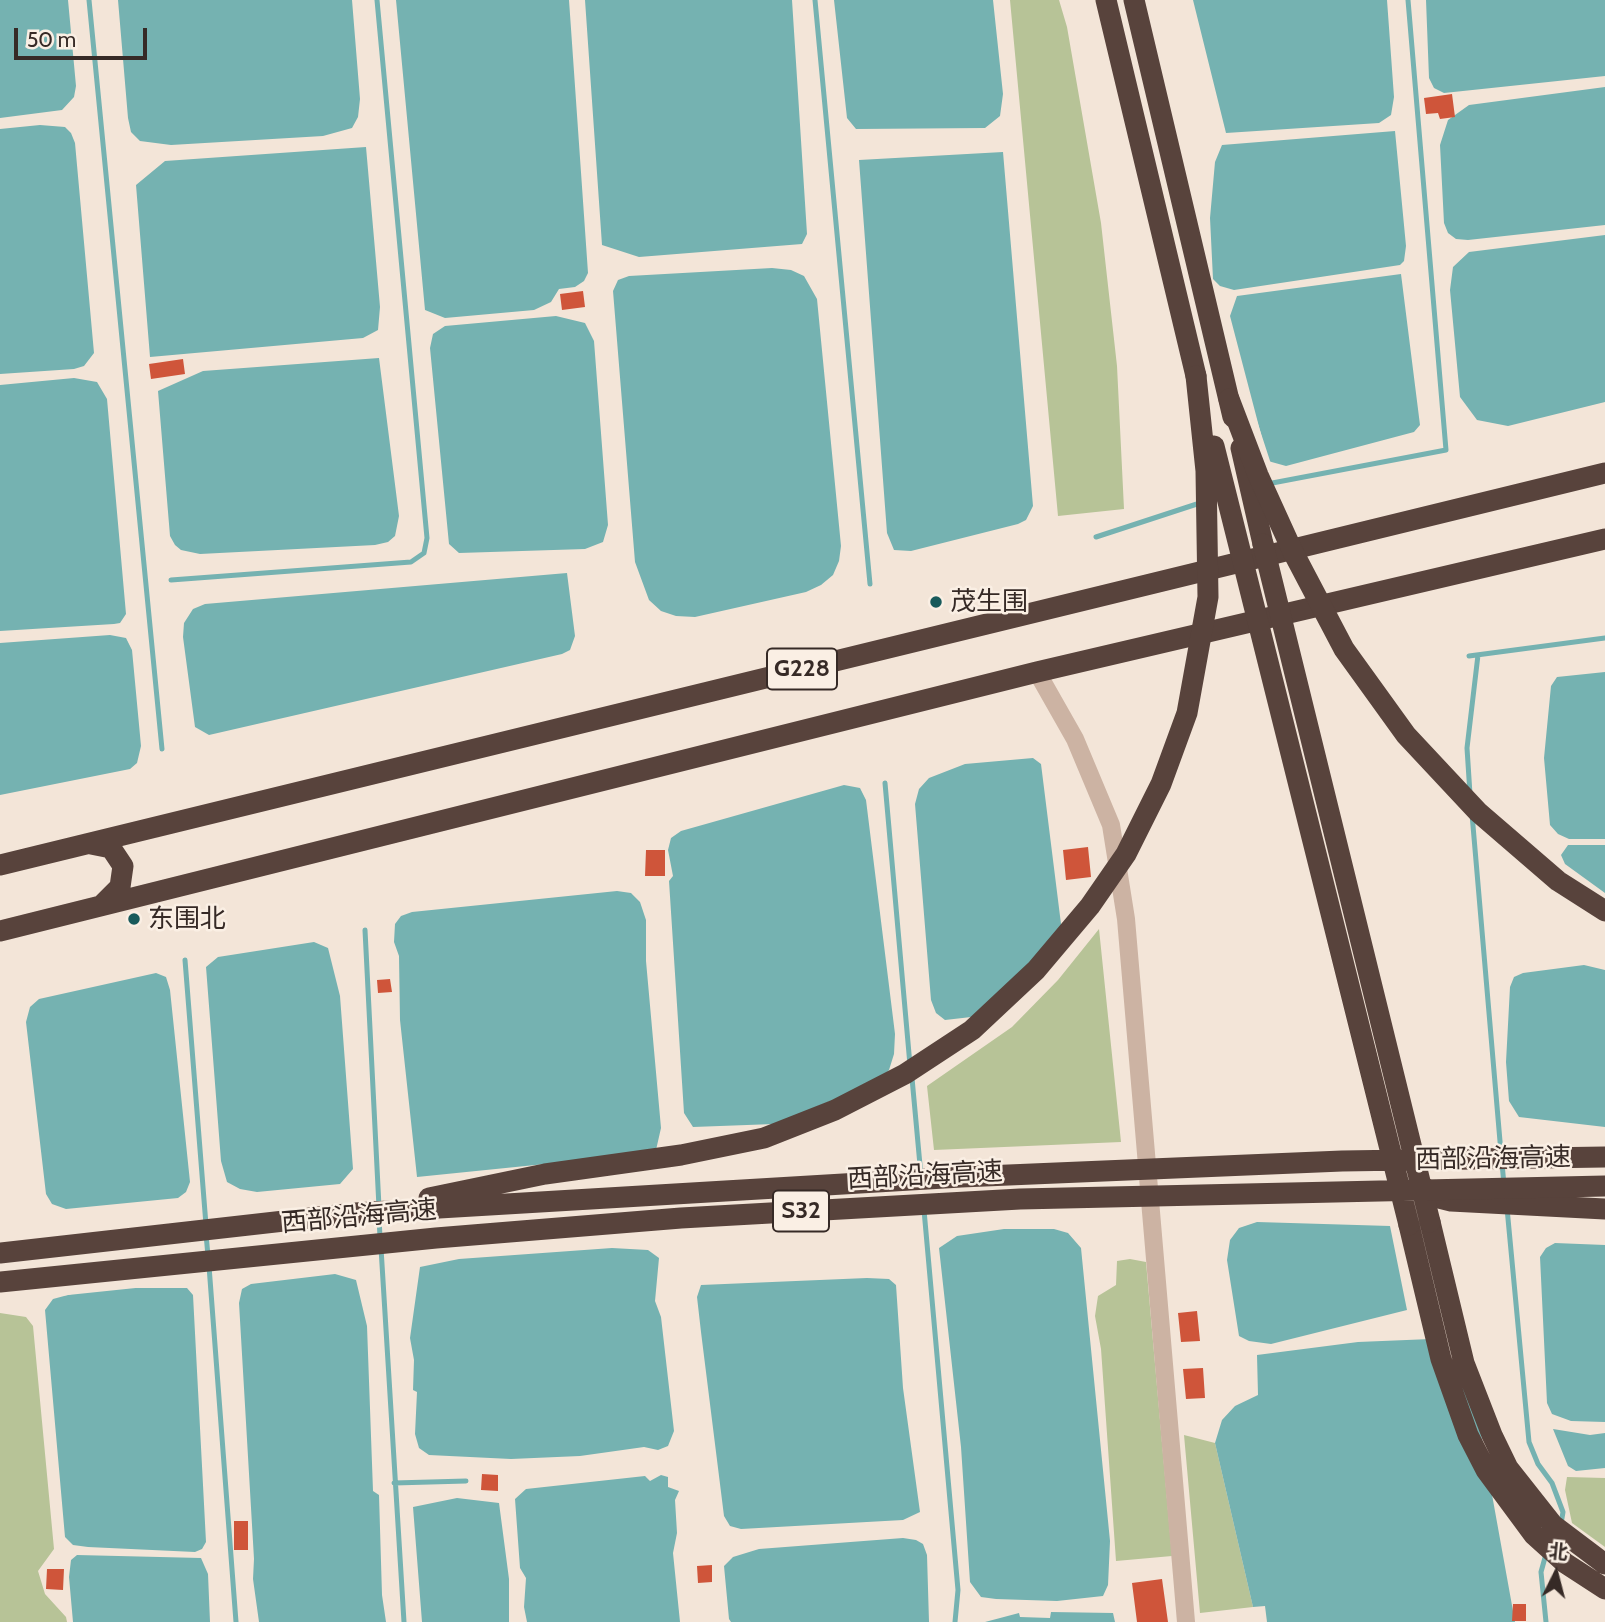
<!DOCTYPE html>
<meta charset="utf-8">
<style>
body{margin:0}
#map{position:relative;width:1605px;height:1622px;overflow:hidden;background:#f3e5d8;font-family:Cabin,"Noto Sans SC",sans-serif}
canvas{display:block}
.north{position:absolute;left:1521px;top:1538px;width:70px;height:70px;-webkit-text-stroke:5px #faefe4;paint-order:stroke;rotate:6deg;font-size:19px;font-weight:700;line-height:28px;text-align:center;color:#362a26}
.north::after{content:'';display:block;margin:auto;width:24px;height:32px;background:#362a26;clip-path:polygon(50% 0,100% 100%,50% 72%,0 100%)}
.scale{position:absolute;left:14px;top:28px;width:133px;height:32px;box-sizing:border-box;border:4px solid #362a26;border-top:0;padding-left:9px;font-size:21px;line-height:24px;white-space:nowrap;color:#362a26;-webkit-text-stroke:5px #faefe4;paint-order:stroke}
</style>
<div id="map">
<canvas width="1605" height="1622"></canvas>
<div class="north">北</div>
<div class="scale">50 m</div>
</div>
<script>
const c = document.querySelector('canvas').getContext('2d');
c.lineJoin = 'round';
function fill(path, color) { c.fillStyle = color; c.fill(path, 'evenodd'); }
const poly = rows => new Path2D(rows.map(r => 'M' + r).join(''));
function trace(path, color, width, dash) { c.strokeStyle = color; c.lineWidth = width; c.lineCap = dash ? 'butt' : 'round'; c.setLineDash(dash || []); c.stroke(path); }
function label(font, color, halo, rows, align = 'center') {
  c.font = font + ' Cabin,"Noto Sans SC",sans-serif'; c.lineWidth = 5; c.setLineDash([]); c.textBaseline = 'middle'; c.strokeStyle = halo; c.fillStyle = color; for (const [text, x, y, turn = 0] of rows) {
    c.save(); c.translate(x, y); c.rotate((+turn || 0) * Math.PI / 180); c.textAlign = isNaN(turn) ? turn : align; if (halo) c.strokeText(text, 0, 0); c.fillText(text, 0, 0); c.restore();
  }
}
const green = poly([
 [1010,0,1059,0,1067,27,1101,223,1117,366,1124,509,1058,516],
 [1099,929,1121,1142,934,1150,927,1086,1012,1027,1058,980],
 [1130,1259,1146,1262,1172,1556,1116,1561,1101,1349,1095,1316,1098,1296,1116,1285,1117,1261],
 [0,1313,26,1317,33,1326,54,1549,38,1571,45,1594,66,1617,67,1622,0,1622],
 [1184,1435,1215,1443,1253,1607,1200,1613],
 [1567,1477,1605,1478,1605,1547,1572,1523,1565,1490]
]);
const water = poly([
 [0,0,68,0,76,86,74,97,62,110,0,118],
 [118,0,352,0,360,99,358,117,352,128,323,136,171,145,140,141,131,132,128,118],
 [396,0,569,0,588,273,584,281,575,287,559,289,551,302,534,310,445,318,425,310],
 [585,0,792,0,807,234,802,244,639,257,602,245],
 [834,0,993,0,1003,94,1000,116,985,128,856,129,847,118],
 [1193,0,1387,0,1394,97,1391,115,1379,123,1226,133],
 [1426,0,1605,0,1605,76,1444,93,1434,88,1429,78],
 [1605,87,1605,225,1468,240,1456,239,1448,233,1444,223,1440,145,1448,120,1469,105],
 [40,125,65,127,71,133,75,143,94,353,84,366,74,369,0,374,0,129],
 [1395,131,1406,246,1404,261,1400,265,1234,290,1220,286,1213,279,1210,218,1215,162,1222,145],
 [366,147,380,307,378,330,363,338,150,357,136,185,165,161],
 [1003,152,1033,506,1026,520,1018,524,911,551,894,550,887,533,859,160],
 [1605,235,1605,402,1508,426,1477,420,1460,397,1450,290,1453,267,1469,252],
 [772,268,791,270,804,276,817,299,841,546,839,561,833,575,821,585,806,592,695,617,676,616,661,611,649,600,635,562,613,291,618,280,629,276],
 [1401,274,1420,425,1414,432,1286,466,1268,461,1230,316,1237,296],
 [556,316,585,323,594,341,608,525,603,542,585,549,459,553,449,544,430,348,433,334,445,326],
 [379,358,399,516,395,536,388,542,375,545,200,554,181,550,175,545,170,536,158,391,203,371],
 [74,378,97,382,107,399,126,614,120,623,114,624,0,631,0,385],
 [567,573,575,636,570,650,562,654,209,735,195,727,183,637,184,623,193,609,205,604],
 [110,635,126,638,132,650,141,746,137,763,130,769,0,795,0,643],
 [1605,672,1605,839,1569,839,1558,834,1550,825,1544,758,1551,686,1557,677],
 [1033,758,1041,764,1062,932,980,1016,945,1020,936,1013,931,1000,915,804,919,789,929,778,965,764],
 [844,785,860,788,866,800,895,1034,894,1054,889,1070,880,1081,774,1124,693,1127,684,1113,669,881,673,876,668,850,671,838,681,831],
 [1568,845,1605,845,1605,893,1565,864,1561,855],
 [617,891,631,893,640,902,646,920,646,961,661,1128,656,1150,614,1157,417,1177,400,1020,399,956,394,942,395,924,401,916,412,912],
 [314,942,328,948,340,996,353,1169,340,1184,257,1192,240,1189,227,1182,221,1161,206,967,218,957],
 [1584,965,1605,970,1605,1127,1519,1117,1509,1101,1506,1062,1510,987,1514,977,1523,973],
 [156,973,166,977,170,990,190,1182,186,1192,178,1198,66,1209,52,1204,46,1194,26,1022,30,1007,39,999],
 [1257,1222,1390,1226,1407,1310,1271,1344,1249,1341,1239,1336,1227,1260,1230,1240,1239,1228],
 [1004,1229,1054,1229,1068,1233,1081,1248,1110,1541,1108,1585,1103,1596,1057,1601,996,1599,981,1597,970,1582,961,1447,939,1248,957,1236],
 [1555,1243,1605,1245,1605,1422,1571,1421,1552,1414,1547,1403,1540,1257,1546,1248],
 [612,1248,648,1250,659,1258,655,1301,661,1317,674,1431,668,1446,658,1450,644,1447,580,1456,511,1459,429,1455,419,1448,415,1434,417,1392,413,1390,414,1360,410,1338,420,1267,459,1259],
 [335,1274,356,1280,367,1326,373,1491,379,1495,382,1595,386,1622,259,1622,253,1579,254,1559,239,1303,242,1289,251,1284],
 [867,1278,889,1279,896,1285,903,1388,920,1512,903,1520,741,1529,730,1526,724,1516,701,1332,697,1297,701,1285],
 [116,1288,187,1288,193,1295,206,1542,202,1549,195,1552,88,1547,73,1545,65,1537,45,1310,53,1299,79,1292],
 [1431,1339,1476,1406,1515,1622,1267,1622,1265,1606,1253,1607,1215,1443,1222,1420,1235,1406,1258,1395,1257,1355,1358,1342],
 [1553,1429,1590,1435,1605,1433,1605,1468,1576,1471,1568,1466],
 [661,1475,668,1477,668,1487,679,1491,675,1500,677,1533,673,1553,680,1622,527,1622,524,1607,526,1578,520,1568,515,1499,526,1489,645,1476,650,1481],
 [457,1498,499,1503,509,1579,509,1622,422,1622,413,1507],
 [903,1538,916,1540,923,1544,927,1555,929,1622,731,1622,729,1619,724,1566,733,1557,759,1549],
 [77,1555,201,1558,208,1574,210,1622,73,1622,69,1577,71,1560],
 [1051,1612,1113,1613,1115,1622,985,1622,1019,1613,1020,1617,1050,1618]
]);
const pier = poly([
 [1235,352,1243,378,1272,467,1261,456],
 [345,1185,341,1188,247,1194,257,1193],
 [116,1284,174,1284,49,1297,79,1288]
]);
const stream = poly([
 [89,0,162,749],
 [815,0,870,584],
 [1267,484,1446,450,1408,0],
 [1096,537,1200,503],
 [171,580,411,562,424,553,427,538,377,0],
 [1469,656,1605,638],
 [885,783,910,1065],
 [1470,794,1467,748,1478,655],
 [1472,814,1501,1153],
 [365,930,379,1207],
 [185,960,206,1225],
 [912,1078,921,1176],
 [1502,1163,1504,1185],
 [1507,1208,1529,1442,1538,1464,1552,1483,1563,1512,1561,1524],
 [924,1210,958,1590,955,1622],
 [379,1216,380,1238],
 [206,1234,208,1256],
 [381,1248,404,1622],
 [209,1266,236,1622],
 [394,1483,466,1481],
 [1546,1622,1541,1572,1546,1554]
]);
const building = poly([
 [1452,94,1455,117,1440,119,1438,113,1426,114,1424,98],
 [583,291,585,307,562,310,560,294],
 [183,359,185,374,151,379,149,364],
 [1088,847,1091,877,1066,880,1063,850],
 [646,850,665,850,665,876,645,876],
 [390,979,392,992,378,993,377,980],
 [1197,1311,1200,1341,1181,1342,1178,1313],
 [1203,1368,1205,1398,1186,1399,1183,1369],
 [482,1474,498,1475,498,1491,481,1490],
 [234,1521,248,1521,248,1550,234,1550],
 [712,1565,712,1582,698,1583,697,1566],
 [47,1569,64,1569,63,1590,46,1589],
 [1162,1579,1168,1622,1137,1622,1132,1583],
 [1513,1604,1526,1604,1526,1621,1512,1621]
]);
const street = poly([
 [1037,672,1075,739,1111,825,1126,919,1186,1622]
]);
const highway = poly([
 [1106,0,1196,376],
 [1134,0,1233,417],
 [1241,448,1263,544],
 [91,844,111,848,123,866,120,887,102,905],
 [0,865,1605,473],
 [0,931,1037,672,1605,539],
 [1425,1188,1435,1197,1451,1201,1605,1209],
 [1430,1222,1464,1363,1492,1435,1508,1468,1553,1525,1605,1564],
 [1409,1225,1441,1359,1468,1435,1486,1470,1534,1535,1565,1563,1605,1589]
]);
const highwayBridge = poly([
 [1229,399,1258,475,1293,552,1344,649,1406,735,1478,812,1558,881,1605,911],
 [1214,446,1409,1225],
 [1263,544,1430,1222],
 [429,1198,545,1174,681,1155,764,1138,835,1110,905,1074,972,1030,1036,970,1090,906,1126,854,1161,784,1187,713,1208,597,1206,471,1196,376],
 [0,1253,355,1213,961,1177,1342,1161,1605,1157],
 [0,1282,436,1238,681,1218,1020,1199,1605,1186]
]);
const markers = [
 [936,602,7,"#185a5b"],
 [134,919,7,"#185a5b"]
];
const shields = [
 [802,669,70],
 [801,1211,56]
];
const shieldNames = [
 ["G228",802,669],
 ["S32",801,1211]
];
const poiNames = [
 ["茂生围",950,602],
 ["东围北",148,919]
];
const streetNames = [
 ["西部沿海高速",1493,1159,-1],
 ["西部沿海高速",925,1176,-3],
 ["西部沿海高速",359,1217,-5]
];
fill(green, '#b7c397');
fill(water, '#75b2b1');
fill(pier, '#f3e5d8');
trace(stream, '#75b2b1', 5);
fill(building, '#cf553a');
trace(street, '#ccb3a3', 18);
trace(highway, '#58433c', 21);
trace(highwayBridge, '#58433c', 21);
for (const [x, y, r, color] of markers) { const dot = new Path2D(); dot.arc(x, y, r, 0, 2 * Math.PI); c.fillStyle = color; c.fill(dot); trace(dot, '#faefe4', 2.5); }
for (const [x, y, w] of shields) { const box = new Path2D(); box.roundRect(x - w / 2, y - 20.5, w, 41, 5); c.fillStyle = '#faefe4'; c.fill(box); trace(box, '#362a26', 2); }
label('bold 24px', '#362a26', null, shieldNames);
label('26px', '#362a26', '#faefe4', poiNames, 'left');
label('26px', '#362a26', '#faefe4', streetNames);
</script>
